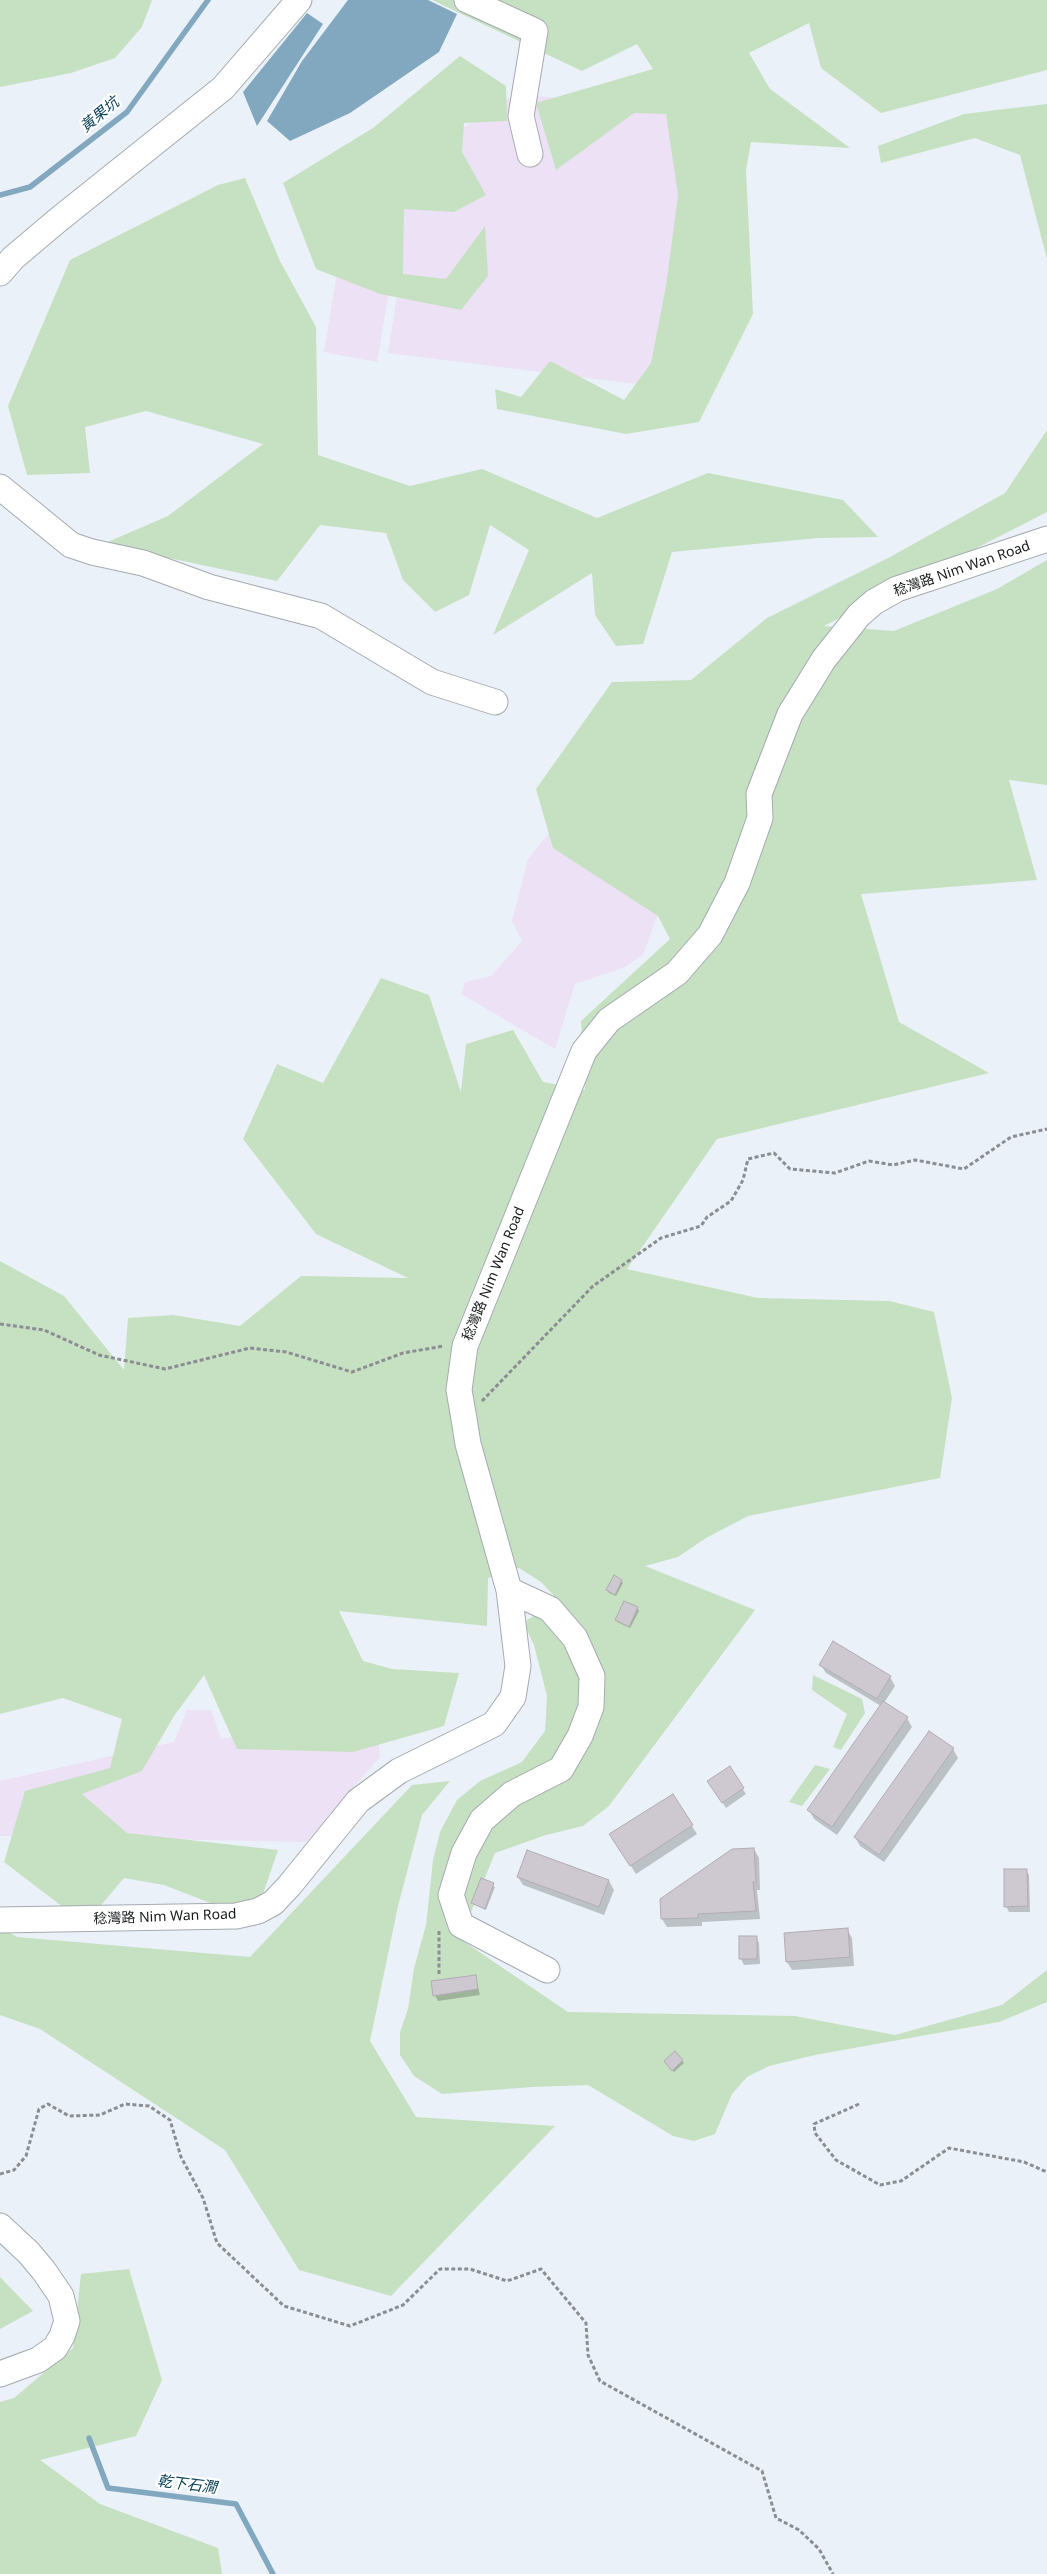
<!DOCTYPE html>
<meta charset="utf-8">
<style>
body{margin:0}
canvas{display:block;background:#ebf1f8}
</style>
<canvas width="1047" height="2574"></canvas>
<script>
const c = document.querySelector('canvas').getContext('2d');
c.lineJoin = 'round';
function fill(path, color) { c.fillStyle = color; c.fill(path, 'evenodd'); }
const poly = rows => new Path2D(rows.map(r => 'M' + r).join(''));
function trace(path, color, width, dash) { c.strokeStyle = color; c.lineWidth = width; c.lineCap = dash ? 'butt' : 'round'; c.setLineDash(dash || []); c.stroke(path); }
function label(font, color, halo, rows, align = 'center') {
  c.font = font + ' "Noto Sans","Noto Sans SC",sans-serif'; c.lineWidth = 4.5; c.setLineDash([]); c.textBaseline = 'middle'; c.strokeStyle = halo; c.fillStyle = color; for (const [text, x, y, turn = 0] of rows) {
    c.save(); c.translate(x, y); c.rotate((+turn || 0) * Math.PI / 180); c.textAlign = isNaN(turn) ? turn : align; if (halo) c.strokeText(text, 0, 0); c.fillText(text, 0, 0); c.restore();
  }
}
const industrial = poly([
 [515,94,677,109,692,188,661,387,388,353,398,288,397,194,451,136],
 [337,272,390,286,377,362,324,352],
 [555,826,662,903,643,955,623,968,575,984,555,1049,461,994,465,982,491,976,522,941,512,921,528,859],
 [187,1710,211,1710,221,1739,286,1731,378,1736,380,1757,306,1842,0,1836,0,1781,174,1742]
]);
const green = poly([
 [0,0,152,0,142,27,115,58,71,73,0,87],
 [432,0,1047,0,1047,70,881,113,821,68,809,23,749,53,770,89,850,148,751,142,746,170,753,314,699,422,626,434,497,409,495,389,521,397,550,361,624,400,651,363,666,286,678,195,666,114,634,113,556,170,536,103,653,69,637,44,582,71],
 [460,56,506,86,507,121,464,123,462,152,486,195,454,212,404,209,403,274,446,279,485,226,488,276,461,310,380,294,316,269,283,183,373,128],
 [1047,104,1047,259,1020,155,975,138,881,163,878,146,964,114],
 [245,178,280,261,316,327,318,455,410,486,482,469,597,518,708,473,843,500,878,537,818,538,672,552,643,644,616,646,595,615,592,573,493,635,529,550,490,525,469,595,435,612,403,580,386,533,320,525,277,581,103,544,168,516,263,444,146,411,85,427,90,473,27,475,8,406,70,260,218,185],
 [1047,430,1047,512,824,626,894,631,997,589,1047,560,1047,785,1009,780,1037,880,861,894,899,1022,989,1073,717,1139,627,1269,758,1298,889,1301,934,1312,952,1398,940,1478,748,1516,706,1538,678,1557,645,1566,755,1610,609,1806,583,1826,546,1835,495,1853,471,1912,462,1899,478,1840,597,1719,565,1612,558,1600,541,1582,519,1568,488,1578,487,1626,339,1611,363,1661,392,1669,459,1673,444,1726,353,1752,237,1749,204,1675,174,1716,142,1771,82,1794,127,1833,278,1850,254,1920,164,1885,124,1878,85,1924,4,1862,25,1791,110,1768,122,1719,63,1698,0,1714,0,1261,64,1296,124,1370,128,1318,173,1315,240,1326,301,1276,408,1278,316,1234,243,1139,277,1064,323,1083,381,978,429,995,461,1092,466,1044,513,1030,543,1082,585,1090,581,1021,670,939,658,916,553,848,536,789,612,682,691,680,767,618,890,557,1005,493],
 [537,1614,550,1617,580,1665,579,1719,548,1768,477,1813,452,1849,444,1872,446,1905,450,1922,460,1939,568,2012,795,2016,895,2035,1002,2005,1047,1970,1047,2002,999,2022,815,2055,769,2066,747,2077,732,2094,715,2134,694,2141,673,2136,588,2085,532,2087,442,2094,414,2076,400,2055,400,2032,408,2009,414,1968,426,1925,433,1860,440,1832,457,1800,480,1781,522,1762,545,1731,547,1696,534,1645,526,1628,527,1620],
 [813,1675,862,1699,865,1713,841,1750,833,1747,847,1714,812,1690],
 [815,1765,830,1769,802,1806,789,1802],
 [450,1781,422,1815,398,1906,370,2041,416,2117,555,2126,391,2296,299,2270,225,2150,40,2029,0,2015,0,1927,17,1937,250,1957,412,1785],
 [129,2269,162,2380,136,2436,40,2460,100,2504,218,2548,222,2574,0,2574,0,2402,14,2398,73,2348,81,2274],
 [0,2277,33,2311,0,2329]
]);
const water = poly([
 [348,0,428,0,457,14,439,52,350,113,290,141,267,121,302,61],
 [307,13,323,24,257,126,243,92]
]);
const shadow = poly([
 [621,1581,623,1583,616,1596,609,1593,608,1590],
 [637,1608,639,1611,630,1628,617,1622,616,1620],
 [821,1665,890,1677,895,1686,884,1703,907,1718,912,1727,837,1835,814,1819,809,1810,881,1706,826,1673],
 [953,1749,958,1758,884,1862,860,1846,855,1837],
 [729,1768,746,1794,726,1808,712,1787],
 [672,1795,697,1834,636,1874,616,1843],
 [754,1849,759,1858,760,1890,757,1890,760,1919,702,1922,702,1926,667,1927,662,1919],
 [1026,1870,1029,1875,1030,1912,1009,1912,1006,1906],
 [518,1877,609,1881,614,1890,604,1915,523,1885],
 [481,1880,495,1887,486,1910,472,1903],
 [847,1929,852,1938,854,1966,792,1970,787,1962],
 [756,1937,759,1943,760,1964,744,1965,741,1959,740,1938],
 [475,1976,480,1995,438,2001,435,1995],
 [675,2053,684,2063,674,2072,667,2064]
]);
const stream = poly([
 [0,195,30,187,127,112,208,0],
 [89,2438,108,2488,236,2504,273,2574]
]);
const building = poly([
 [614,1575,622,1580,615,1595,606,1590,614,1575],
 [624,1601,638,1607,629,1627,615,1620,624,1601],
 [833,1641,891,1676,877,1699,819,1665,833,1641],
 [883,1701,908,1717,832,1827,807,1810,883,1701],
 [929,1731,954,1748,879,1855,854,1837,929,1731],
 [730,1766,744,1788,722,1803,707,1781,730,1766],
 [673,1794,693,1825,630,1866,609,1834,673,1794],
 [754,1848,756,1881,753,1882,756,1911,698,1914,698,1918,661,1919,660,1899,732,1849,754,1848],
 [527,1850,609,1880,599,1907,517,1877,527,1850],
 [1004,1869,1027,1869,1028,1906,1004,1907,1004,1869],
 [481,1878,494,1883,485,1909,471,1903,481,1878],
 [848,1928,850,1957,786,1962,784,1933,848,1928],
 [739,1936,757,1936,757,1959,739,1959,739,1936],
 [476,1975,478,1989,433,1996,431,1981,476,1975],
 [675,2051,683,2060,672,2071,664,2061,675,2051]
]);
const path = poly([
 [0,1324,44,1330,99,1355,165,1369,250,1348,286,1352,352,1372,403,1353,444,1346],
 [482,1401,593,1286,661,1238,701,1226,707,1217,731,1201,743,1180,748,1159,774,1153,790,1169,835,1173,869,1161,893,1165,915,1160,964,1169,1011,1137,1047,1129],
 [439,1931,439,1974],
 [859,2104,814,2124,815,2133,836,2160,880,2185,901,2181,949,2148,1024,2162,1047,2172],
 [0,2174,14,2170,26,2156,39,2109,48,2104,69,2116,100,2115,125,2104,149,2106,170,2120,181,2157,203,2198,217,2243,284,2306,350,2326,403,2305,440,2269,470,2269,507,2281,541,2269,586,2323,588,2355,600,2381,762,2471,776,2518,799,2530,819,2549,833,2574]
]);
const minor = poly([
 [467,0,535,31,521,116,530,154],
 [0,273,13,258,58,220,223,88,299,0],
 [0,487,71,545,92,552,143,563,209,587,321,616,432,682,495,702],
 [509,1590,550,1609,575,1638,592,1676,591,1707,580,1736,561,1769,512,1794,482,1820,464,1853,451,1895,461,1925,547,1970],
 [0,1920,236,1916,258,1911,273,1903,289,1886,358,1801,399,1771,494,1724,513,1697,518,1666,509,1590,468,1444,464,1419,459,1390,465,1346,584,1051,609,1020,677,973,710,935,737,883,760,818,759,794,790,714,824,659,859,615,874,602,897,589,1047,539],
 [0,2226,29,2253,44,2271,61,2296,67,2321,62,2336,55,2348,38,2360,0,2374]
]);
const streetNames = [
 ["稔灣路 Nim Wan Road",962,569,-19],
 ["稔灣路 Nim Wan Road",494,1274,-68],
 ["稔灣路 Nim Wan Road",165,1917,-2]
];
const waterNames = [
 ["黃果坑",100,115,-40],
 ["乾下石澗",187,2485,7]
];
fill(industrial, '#ede1f6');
fill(green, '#c6e1c1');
fill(water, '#81a8be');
fill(shadow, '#0003');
trace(stream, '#81a8be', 5.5);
fill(building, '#cec9d0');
trace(building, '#b1acb3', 1);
trace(minor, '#a4aab0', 27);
trace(path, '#8a8e93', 3, [4, 2.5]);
trace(minor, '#fff', 25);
label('14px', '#17191b', '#fff', streetNames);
label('italic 15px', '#093f57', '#fff', waterNames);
</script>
